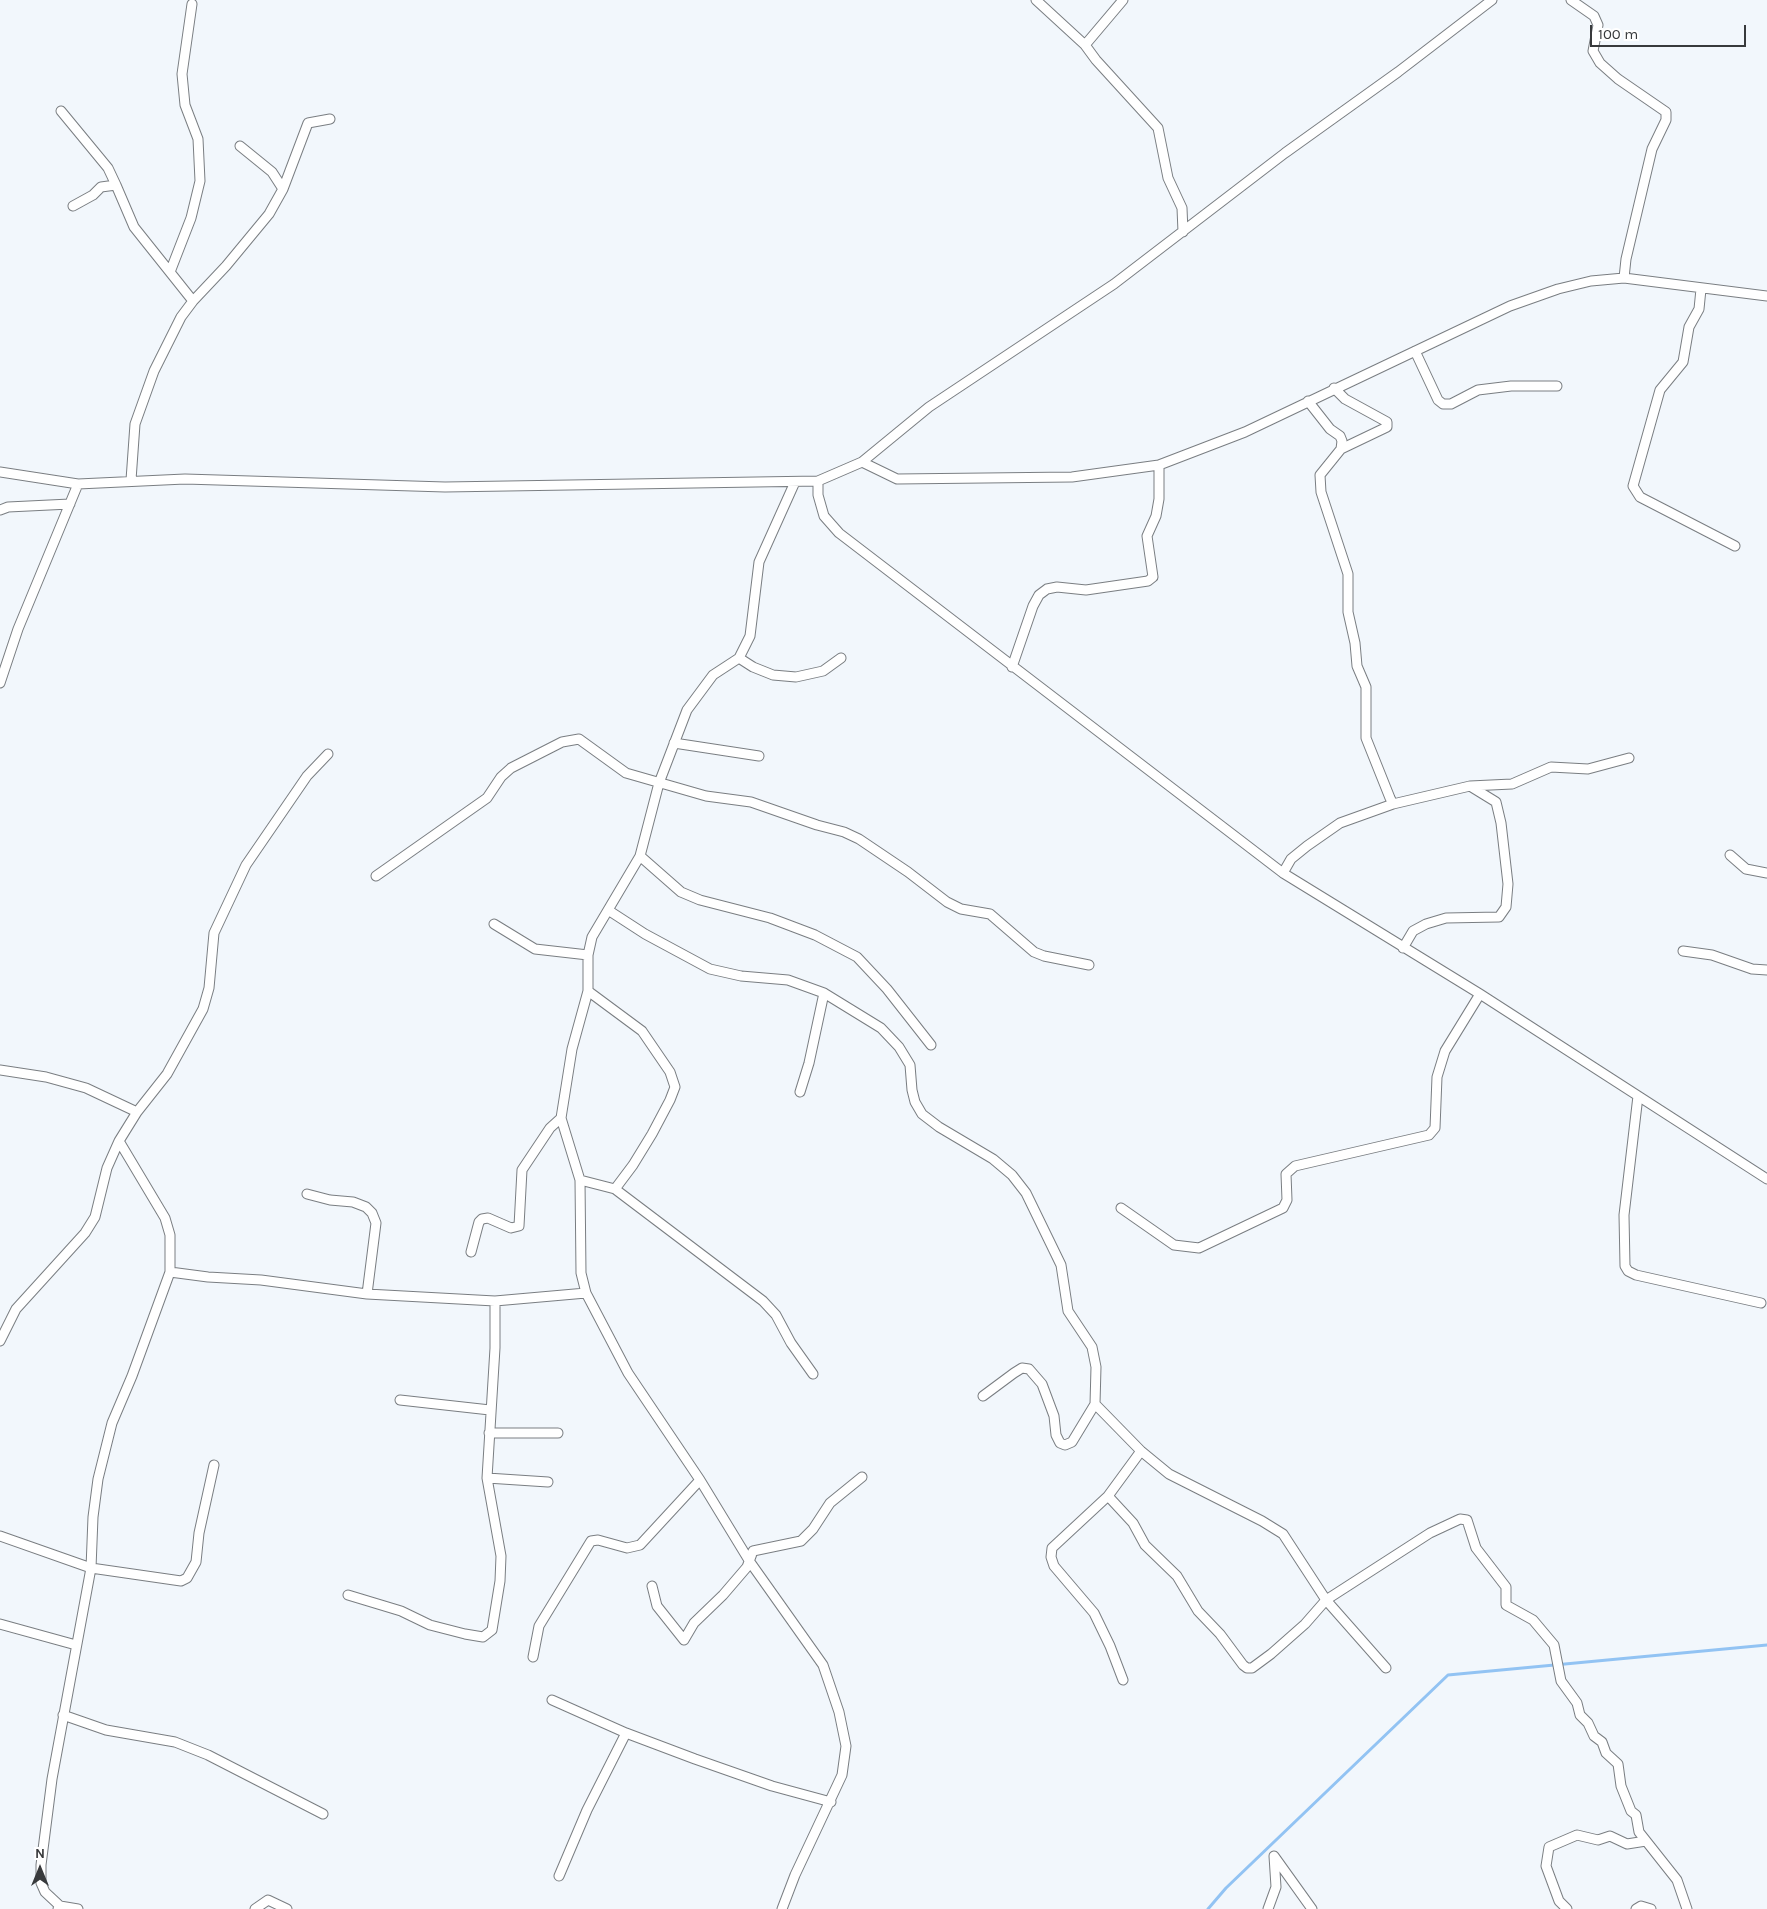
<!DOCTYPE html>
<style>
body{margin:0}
#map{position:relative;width:1767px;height:1909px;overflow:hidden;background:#f2f7fc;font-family:Karla,sans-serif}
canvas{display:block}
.north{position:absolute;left:15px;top:1844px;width:50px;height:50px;-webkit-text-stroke:4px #fff;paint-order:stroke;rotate:0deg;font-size:14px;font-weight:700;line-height:20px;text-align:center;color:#383a3c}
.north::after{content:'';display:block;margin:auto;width:18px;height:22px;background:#383a3c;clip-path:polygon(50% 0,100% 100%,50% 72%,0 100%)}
.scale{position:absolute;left:1590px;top:25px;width:156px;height:22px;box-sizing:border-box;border:2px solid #383a3c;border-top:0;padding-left:6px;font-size:15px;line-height:18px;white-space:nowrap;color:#383a3c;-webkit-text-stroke:4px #fff;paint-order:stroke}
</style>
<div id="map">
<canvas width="1767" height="1909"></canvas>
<div class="north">N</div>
<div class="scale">100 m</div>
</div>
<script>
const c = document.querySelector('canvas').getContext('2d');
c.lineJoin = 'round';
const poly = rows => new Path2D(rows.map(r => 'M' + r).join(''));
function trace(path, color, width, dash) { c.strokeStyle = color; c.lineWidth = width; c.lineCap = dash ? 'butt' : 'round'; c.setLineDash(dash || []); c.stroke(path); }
const stream = poly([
 [1208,1909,1226,1888,1448,1675,1767,1645]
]);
const minor = poly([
 [1036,0,1085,45,1096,60,1158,128,1168,178,1182,208,1183,232],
 [1571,0,1594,16,1598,25,1593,51,1600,63,1618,79,1666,112,1666,120,1652,149,1626,259,1624,278],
 [1085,45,1123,0],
 [61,111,108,168,116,185],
 [240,146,272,172,283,189],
 [73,206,93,195,101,187,116,185,134,227,193,301,181,317,154,371,135,424,131,480],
 [170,272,191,218,200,181,198,139,185,105,182,74,192,4],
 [1701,289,1699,309,1689,327,1683,362,1660,390,1633,486,1640,497,1735,546],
 [193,301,226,266,269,214,283,189,308,123,330,119],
 [1415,351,1438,400,1443,404,1451,404,1478,390,1511,386,1557,386],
 [1334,388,1345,399,1387,422,1387,427,1341,449],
 [1308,401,1330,429,1340,436,1342,441,1341,449,1320,475,1321,492,1348,574,1348,612,1355,643,1357,666,1366,687,1366,738,1390,798,1393,804,1470,786,1496,802,1501,823,1508,884,1506,907,1499,917,1446,918,1426,924,1413,931,1403,948],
 [862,462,897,479,1072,477,1159,465,1245,432,1510,306,1558,289,1591,281,1624,278,1767,296],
 [0,472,78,484,185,479,445,487,818,481,862,462,929,407,1114,284,1285,153,1398,72,1492,0],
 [818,481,818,495,824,516,839,533,1283,873,1480,994,1767,1179],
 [0,510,8,507,70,504],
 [739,658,753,667,773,675,796,677,823,671,841,658],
 [1012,667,1033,606,1039,595,1047,589,1057,587,1086,590,1148,581,1153,577,1147,536,1156,516,1159,499,1159,465],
 [0,683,18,629,78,484],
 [674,743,759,756],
 [328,754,307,776,246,865,214,933,209,988,203,1009,167,1074,137,1112,119,1141,165,1218,170,1235,170,1272,208,1277,261,1280,367,1294,495,1301,586,1293],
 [1470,786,1512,784,1551,767,1588,769,1629,758],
 [1730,855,1746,869,1767,873],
 [640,856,681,892,700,900,770,918,815,935,857,957,887,989,931,1045],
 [1283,873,1291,859,1307,846,1340,823,1393,804],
 [376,876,487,798,501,777,511,768,562,742,579,739,626,773,706,796,751,802,817,825,844,832,859,839,908,872,947,902,961,909,990,914,1034,952,1044,956,1089,965],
 [608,910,645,934,710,969,741,976,788,980,824,993,881,1028,899,1047,910,1065,912,1090,915,1102,922,1114,939,1127,993,1159,1012,1175,1026,1193,1061,1265,1068,1311,1092,1347,1096,1367,1095,1404,1072,1442,1065,1445,1060,1443,1056,1435,1054,1416,1042,1384,1029,1369,1022,1368,1014,1373,983,1396],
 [494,924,535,949,588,955],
 [1683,951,1712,955,1752,969,1767,970],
 [0,1070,46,1077,86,1088,137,1112],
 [800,1092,809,1063,824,993],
 [1638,1096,1624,1215,1625,1266,1628,1271,1636,1275,1761,1303],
 [580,1180,615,1189,633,1165,652,1134,670,1100,675,1087,670,1072,642,1031,588,991],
 [615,1189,763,1301,776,1315,791,1343,813,1374],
 [307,1194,330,1200,353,1202,366,1207,372,1213,376,1223,367,1294],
 [1121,1208,1174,1245,1199,1248,1283,1208,1287,1200,1286,1174,1295,1166,1429,1135,1435,1128,1437,1077,1445,1051,1480,994],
 [471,1252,479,1222,482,1219,488,1218,511,1228,519,1226,522,1170,550,1128,561,1118],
 [0,1341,16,1309,85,1233,95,1217,107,1168,119,1141],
 [400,1400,490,1410],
 [1095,1404,1141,1451,1169,1474,1262,1521,1283,1534,1326,1600,1305,1624,1271,1654,1252,1668,1247,1668,1243,1665,1220,1634,1198,1611,1177,1576,1145,1545,1133,1523,1108,1496,1052,1548,1051,1557,1054,1566,1094,1613,1110,1646,1123,1680],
 [489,1433,558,1433],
 [487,1478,548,1482],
 [1108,1496,1141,1451],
 [0,1536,91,1568,181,1581,187,1578,196,1562,199,1533,214,1465],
 [652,1586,657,1606,684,1640,694,1623,723,1595,747,1567,753,1551,801,1541,813,1529,830,1503,862,1477],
 [348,1595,401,1611,430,1625,465,1634,483,1637,492,1630,500,1581,501,1556,487,1478,495,1348,495,1301],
 [0,1624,76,1645],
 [533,1657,539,1626,591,1541,598,1540,627,1548,640,1545,700,1480],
 [1386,1668,1326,1600,1430,1533,1460,1519,1467,1520,1476,1548,1506,1587,1506,1605,1533,1620,1554,1645,1561,1681,1577,1703,1580,1715,1588,1723,1594,1736,1602,1742,1606,1753,1618,1764,1621,1786,1631,1811,1636,1815,1639,1832,1677,1880,1687,1909],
 [552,1700,626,1733,695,1759,772,1786,831,1802],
 [63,1715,106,1730,175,1742,208,1755,323,1814],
 [559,1876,587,1810,626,1733],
 [60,1906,45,1892,41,1883,41,1865,52,1779,91,1568,93,1517,98,1479,112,1423,132,1376,170,1272],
 [58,1909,60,1906,78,1909],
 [255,1909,268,1900,287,1909],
 [782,1909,795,1875,842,1775,846,1746,839,1712,823,1665,750,1562,700,1480,628,1373,586,1293,581,1273,580,1180,561,1118,572,1049,588,991,588,955,592,937,640,856,659,783,687,710,713,675,739,658,750,636,759,562,795,482],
 [1268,1909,1276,1887,1274,1856,1312,1909],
 [1567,1909,1559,1901,1546,1866,1549,1847,1577,1835,1598,1840,1610,1836,1627,1844,1646,1841],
 [1636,1909,1641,1906,1651,1909]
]);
trace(stream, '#92c3f3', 3);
trace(minor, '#7a7e82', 11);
trace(minor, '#fff', 9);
</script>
